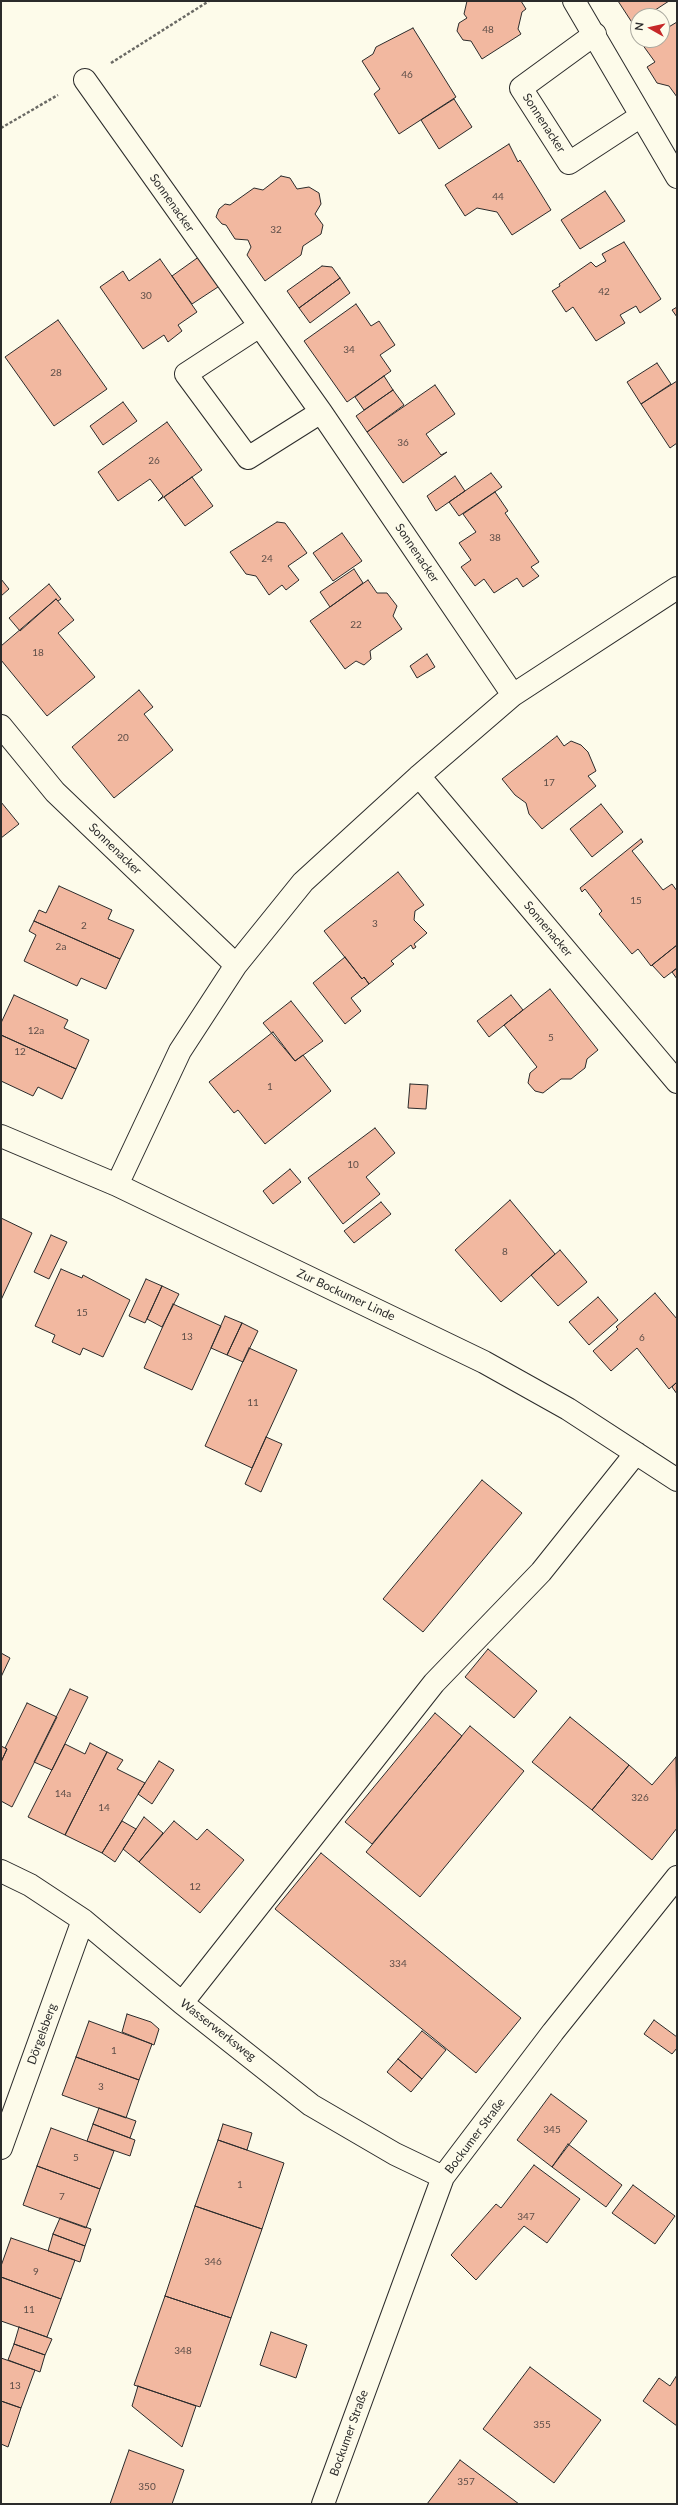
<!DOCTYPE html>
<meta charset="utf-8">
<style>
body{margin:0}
#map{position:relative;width:678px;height:2505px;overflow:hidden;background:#fdfbea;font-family:Lato,sans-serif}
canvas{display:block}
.frame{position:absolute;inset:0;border:2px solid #2b2b2b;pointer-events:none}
.north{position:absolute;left:630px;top:8px;width:40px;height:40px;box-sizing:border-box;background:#fdfbea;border:1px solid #a9a89e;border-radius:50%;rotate:278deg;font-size:11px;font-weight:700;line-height:16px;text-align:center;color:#2b2b2b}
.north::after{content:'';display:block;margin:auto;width:14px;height:18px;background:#c62828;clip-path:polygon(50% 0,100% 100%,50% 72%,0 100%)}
</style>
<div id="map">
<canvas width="678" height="2505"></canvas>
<div class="frame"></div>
<div class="north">N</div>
</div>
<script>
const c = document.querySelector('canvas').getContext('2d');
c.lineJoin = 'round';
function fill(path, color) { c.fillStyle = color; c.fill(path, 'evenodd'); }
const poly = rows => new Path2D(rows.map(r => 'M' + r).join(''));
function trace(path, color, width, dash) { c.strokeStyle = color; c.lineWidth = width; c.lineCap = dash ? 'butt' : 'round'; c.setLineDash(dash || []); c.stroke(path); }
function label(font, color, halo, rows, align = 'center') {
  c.font = font + ' Lato,sans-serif'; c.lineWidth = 3; c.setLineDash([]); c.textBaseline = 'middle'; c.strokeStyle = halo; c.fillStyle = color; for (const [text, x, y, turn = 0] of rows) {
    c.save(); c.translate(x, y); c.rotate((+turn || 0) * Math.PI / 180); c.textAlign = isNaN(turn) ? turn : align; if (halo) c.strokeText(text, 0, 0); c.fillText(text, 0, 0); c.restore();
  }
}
const building = poly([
 [467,1,521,1,526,9,522,12,518,29,521,34,482,59,471,41,463,40,457,31,459,23,467,18,464,14,467,1],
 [618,1,669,1,646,16,638,16,638,21,633,24,618,1],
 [677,22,677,97,669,86,657,83,647,67,655,62,642,44,648,40,662,40,662,31,677,22],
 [413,28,456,97,399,134,374,94,380,89,362,61,373,54,376,47,413,28],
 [454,99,472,127,439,149,421,120,454,99],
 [509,144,518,162,520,160,551,210,512,235,497,212,477,208,465,216,445,185,509,144],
 [281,176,290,178,297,189,309,187,319,193,321,204,315,214,323,225,321,234,303,246,301,255,265,281,247,255,251,247,248,240,235,239,226,225,222,224,216,217,219,209,225,204,230,205,254,188,263,190,281,176],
 [605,191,625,221,580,249,561,220,605,191],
 [624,242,661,299,640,313,636,306,620,315,625,323,596,341,573,307,566,312,552,291,560,286,559,284,591,262,596,267,606,261,602,254,624,242],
 [200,256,221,285,192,304,172,276,200,256],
 [160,259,197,312,178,325,182,331,168,342,164,335,143,349,100,287,123,271,129,281,160,259],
 [322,266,332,267,340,278,299,308,287,291,322,266],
 [340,278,350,293,310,323,299,308,340,278],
 [356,304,371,326,379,321,395,345,380,355,391,371,347,402,304,341,356,304],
 [677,307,677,317,672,310,677,307],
 [58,320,107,389,54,426,5,357,58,320],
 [657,363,671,384,641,404,627,382,657,363],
 [384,376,393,390,364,410,355,397,384,376],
 [677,381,677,443,670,448,641,404,677,381],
 [435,385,455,414,426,434,441,455,447,452,403,483,367,432,435,385],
 [393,390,404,405,367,432,356,416,393,390],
 [123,402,137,421,103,445,90,426,123,402],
 [167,422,202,470,158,501,163,496,150,479,118,501,98,472,167,422],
 [491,473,502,487,459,516,449,502,491,473],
 [455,476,465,491,436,511,427,496,455,476],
 [192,477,213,506,185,526,164,497,192,477],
 [495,492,508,511,505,513,539,562,531,567,539,576,523,587,517,578,494,593,484,579,475,586,461,567,471,560,459,543,476,532,463,514,495,492],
 [277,522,285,523,307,553,288,566,299,580,286,590,282,585,269,595,256,576,246,574,230,552,277,522],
 [342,533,362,561,333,581,313,553,342,533],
 [354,569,363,583,330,607,320,592,354,569],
 [1,579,9,589,1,596,1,579],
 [368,580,377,593,387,593,397,606,393,616,402,629,370,651,371,659,364,665,356,661,345,669,310,621,368,580],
 [49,584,61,599,58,601,56,599,20,631,9,618,49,584],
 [56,599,74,620,58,633,95,677,47,716,1,660,1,646,56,599],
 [427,654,435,667,417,678,410,666,427,654],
 [139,690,153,707,144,714,173,750,114,798,72,747,139,690],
 [557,736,564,746,571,741,581,745,588,752,596,771,588,776,596,786,542,829,529,814,526,803,515,795,502,779,557,736],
 [1,802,19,824,1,838,1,802],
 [601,804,623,832,592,857,570,829,601,804],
 [641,839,643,842,632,851,663,890,672,884,677,891,677,945,651,966,638,949,632,954,599,914,602,911,585,889,582,892,580,888,641,839],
 [398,872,424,905,415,911,414,920,427,933,414,944,416,947,413,949,411,945,391,961,394,964,369,984,364,977,362,979,324,931,398,872],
 [59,886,112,910,108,919,134,930,120,959,34,921,39,910,46,913,59,886],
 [34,921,120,959,106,989,81,978,77,986,24,961,36,935,29,931,34,921],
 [677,945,677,968,664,978,652,965,677,945],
 [345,957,362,979,364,977,369,984,351,998,361,1011,345,1024,313,983,345,957],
 [677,968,677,979,672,972,677,968],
 [550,989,598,1050,587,1059,585,1068,571,1079,561,1079,543,1093,535,1091,528,1083,530,1073,537,1067,504,1025,550,989],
 [14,995,68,1020,64,1028,89,1040,76,1069,1,1035,1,1023,14,995],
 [511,995,523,1010,489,1037,477,1021,511,995],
 [291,1001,323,1041,295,1061,263,1023,291,1001],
 [273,1032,295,1061,303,1055,331,1091,265,1144,238,1110,234,1113,209,1082,273,1032],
 [1,1035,76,1069,62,1099,38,1087,33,1096,1,1081,1,1035],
 [410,1084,428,1085,426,1109,408,1108,410,1084],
 [375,1128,395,1153,366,1177,380,1194,343,1224,308,1178,375,1128],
 [290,1169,301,1182,273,1204,263,1191,290,1169],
 [510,1200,555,1254,501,1302,455,1250,510,1200],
 [381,1202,391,1214,354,1243,344,1231,381,1202],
 [1,1218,32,1233,1,1300,1,1218],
 [51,1235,67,1242,49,1279,34,1272,51,1235],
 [560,1250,587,1282,558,1306,531,1275,560,1250],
 [61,1269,82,1278,83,1275,130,1300,103,1357,83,1348,80,1355,52,1342,55,1335,35,1326,61,1269],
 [146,1279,162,1286,145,1323,129,1316,146,1279],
 [162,1286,179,1294,162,1327,147,1319,162,1286],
 [655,1293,677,1319,677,1382,669,1389,637,1348,611,1371,593,1351,618,1329,616,1327,655,1293],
 [598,1297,618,1320,589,1345,569,1322,598,1297],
 [173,1304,221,1326,192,1390,144,1368,173,1304],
 [225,1316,242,1323,227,1355,211,1348,225,1316],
 [242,1323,258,1331,243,1362,227,1355,242,1323],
 [249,1348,297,1370,252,1468,205,1446,249,1348],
 [677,1382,677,1394,672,1387,677,1382],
 [266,1437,282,1444,261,1492,245,1484,266,1437],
 [482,1480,522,1513,423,1632,383,1599,482,1480],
 [488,1649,537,1691,514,1718,465,1677,488,1649],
 [1,1653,10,1658,1,1677,1,1653],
 [70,1689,88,1697,52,1770,34,1762,70,1689],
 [27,1703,57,1717,12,1807,1,1801,1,1762,7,1749,5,1748,27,1703],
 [435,1713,462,1736,372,1844,345,1822,435,1713],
 [570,1717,629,1765,592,1810,532,1762,570,1717],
 [470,1726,524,1771,420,1897,366,1852,470,1726],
 [90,1743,107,1752,65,1835,28,1817,65,1744,85,1754,90,1743],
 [1,1746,7,1749,1,1762,1,1746],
 [107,1752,123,1760,117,1769,145,1783,102,1853,65,1835,107,1752],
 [676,1757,677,1828,652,1860,592,1810,629,1765,652,1785,676,1757],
 [159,1761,174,1770,152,1804,138,1794,159,1761],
 [144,1817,163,1833,139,1862,123,1849,144,1817],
 [122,1821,136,1829,115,1862,102,1853,122,1821],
 [174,1821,197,1840,207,1829,244,1860,200,1913,139,1862,174,1821],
 [321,1853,521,2018,476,2073,275,1909,321,1853],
 [127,2014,151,2022,159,2029,154,2045,122,2032,127,2014],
 [654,2020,677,2037,677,2048,672,2054,644,2034,654,2020],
 [89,2021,152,2044,139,2080,76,2057,89,2021],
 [422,2031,446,2050,422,2079,398,2059,422,2031],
 [76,2057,139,2080,126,2118,62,2095,76,2057],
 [398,2059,422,2079,411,2092,387,2072,398,2059],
 [551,2094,587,2121,552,2167,517,2140,551,2094],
 [99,2108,136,2121,130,2138,93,2124,99,2108],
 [93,2124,135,2140,130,2156,87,2141,93,2124],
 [223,2124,252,2133,247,2150,218,2140,223,2124],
 [51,2128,114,2151,100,2189,37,2166,51,2128],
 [218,2140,284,2163,262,2229,195,2206,218,2140],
 [568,2144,622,2185,606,2207,552,2167,568,2144],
 [534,2165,580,2199,547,2243,524,2226,476,2280,451,2255,496,2204,501,2208,534,2165],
 [37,2166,100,2189,86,2228,23,2205,37,2166],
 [633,2185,675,2216,655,2244,612,2213,633,2185],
 [195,2206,262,2229,231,2318,165,2296,195,2206],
 [60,2218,91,2229,85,2246,53,2234,60,2218],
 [53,2234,85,2246,80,2262,48,2251,53,2234],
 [11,2238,75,2260,61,2299,1,2277,1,2266,11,2238],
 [1,2277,61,2299,47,2337,1,2321,1,2277],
 [165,2296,231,2318,200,2407,134,2385,165,2296],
 [19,2327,52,2339,45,2355,14,2344,19,2327],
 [271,2332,307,2345,296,2378,260,2365,271,2332],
 [14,2344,45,2355,40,2372,8,2360,14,2344],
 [1,2358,35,2370,21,2408,1,2401,1,2358],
 [530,2367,601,2420,554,2483,483,2429,530,2367],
 [677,2375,677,2426,643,2401,659,2378,670,2386,677,2375],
 [138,2386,196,2406,182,2447,132,2406,138,2386],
 [1,2401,21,2408,8,2447,1,2444,1,2401],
 [129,2450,184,2470,172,2504,110,2504,129,2450],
 [460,2460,519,2504,427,2504,460,2460]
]);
const path = poly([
 [111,63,209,1],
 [1,128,58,95]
]);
const minor = poly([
 [574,1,677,177],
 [595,34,521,88,569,163,641,116],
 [85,80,321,412,513,695],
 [258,327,186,374,248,458,321,412],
 [1,726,55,792,236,965],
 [419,776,677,1082],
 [1,1136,117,1185,484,1362,568,1409,677,1480],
 [117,1185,180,1051,236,965,303,882,419,776,513,695,677,588],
 [1,1871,30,1885,83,1920,182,2003,311,2105,395,2154,443,2177],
 [182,2003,434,1683,541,1572,636,1453],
 [1,2148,83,1920],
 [323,2504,443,2177,553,2032,677,1877]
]);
const numberNames = [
 ["48",488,30],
 ["46",407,75],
 ["44",498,197],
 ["32",276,230],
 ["42",604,292],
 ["30",146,296],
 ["34",349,350],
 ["28",56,373],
 ["36",403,443],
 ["26",154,461],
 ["38",495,538],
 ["24",267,559],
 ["22",356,625],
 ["18",38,653],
 ["20",123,738],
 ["17",549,783],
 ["15",636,901],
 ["3",375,924],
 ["2",84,926],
 ["2a",61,947],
 ["12a",36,1031],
 ["5",551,1038],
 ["12",20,1052],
 ["1",270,1087],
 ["10",353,1165],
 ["8",505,1252],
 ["15",82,1313],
 ["13",187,1337],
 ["6",642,1338],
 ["11",253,1403],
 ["14a",63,1794],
 ["326",640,1798],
 ["14",104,1808],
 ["12",195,1887],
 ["334",398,1964],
 ["1",114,2051],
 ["3",101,2087],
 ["345",552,2130],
 ["5",76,2158],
 ["1",240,2185],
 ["7",62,2197],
 ["347",526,2217],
 ["346",213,2262],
 ["9",36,2272],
 ["11",29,2310],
 ["348",183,2351],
 ["13",15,2386],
 ["355",542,2425],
 ["357",466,2482],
 ["350",147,2487]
];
const streetNames = [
 ["Sonnenacker",544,123,57],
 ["Sonnenacker",172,203,55],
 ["Sonnenacker",417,553,56],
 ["Sonnenacker",115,849,44],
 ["Sonnenacker",548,929,50],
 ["Zur Bockumer Linde",346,1295,25],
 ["Wasserwerksweg",218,2030,38],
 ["Dörgelsberg",42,2034,-70],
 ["Bockumer Straße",475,2136,-53],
 ["Bockumer Straße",349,2433,-70]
];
fill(building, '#f2b8a0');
trace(building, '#2b2b2b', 1);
trace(minor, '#2b2b2b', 24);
trace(path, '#6a6964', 2.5, [3, 2]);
trace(minor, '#fdfbea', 22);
label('10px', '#5d4e48', null, numberNames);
label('12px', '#2b2b2b', '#fdfbea', streetNames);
</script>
